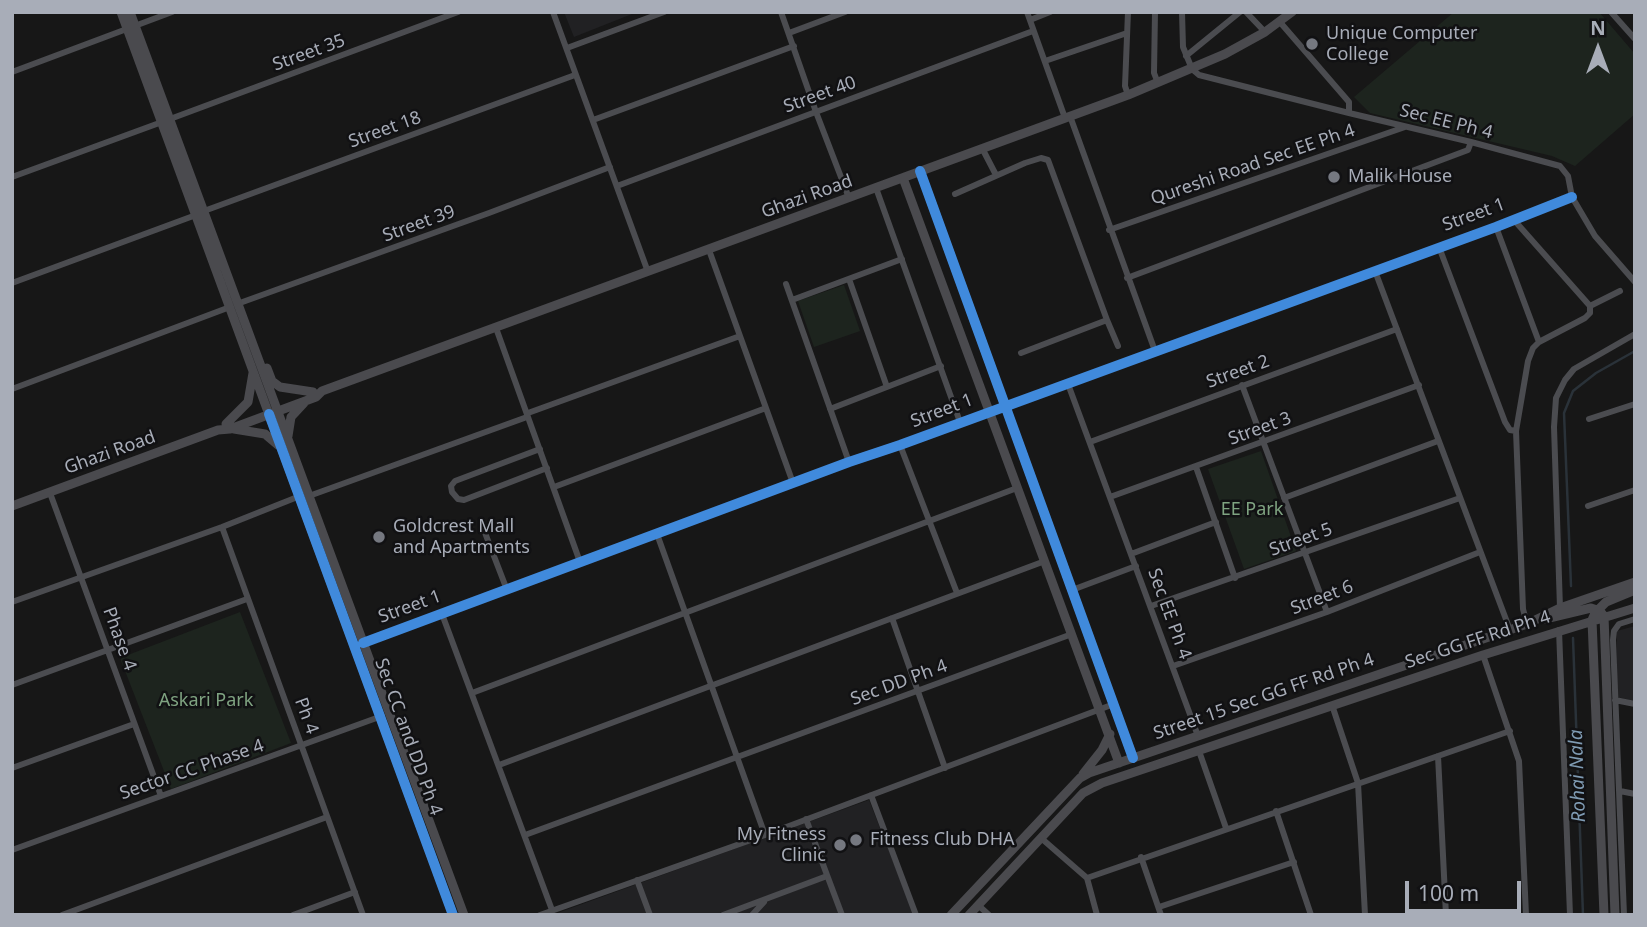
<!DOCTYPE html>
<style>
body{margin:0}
#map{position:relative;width:1647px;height:927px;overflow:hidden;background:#171717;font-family:"Noto Sans",sans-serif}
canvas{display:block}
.frame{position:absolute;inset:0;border:14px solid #a8adb8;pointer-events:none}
.north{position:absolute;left:1563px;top:14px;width:70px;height:70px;-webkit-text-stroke:5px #111113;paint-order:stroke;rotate:0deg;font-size:19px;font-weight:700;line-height:28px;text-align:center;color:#a8adb8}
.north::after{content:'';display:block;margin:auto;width:24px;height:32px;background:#a8adb8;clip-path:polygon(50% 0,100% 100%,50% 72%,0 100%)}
.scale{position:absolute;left:1405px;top:881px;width:116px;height:32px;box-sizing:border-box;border:4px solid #a8adb8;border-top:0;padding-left:9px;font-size:21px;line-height:24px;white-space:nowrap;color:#a8adb8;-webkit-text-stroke:5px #111113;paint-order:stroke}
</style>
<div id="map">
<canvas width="1647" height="927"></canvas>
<div class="frame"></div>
<div class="north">N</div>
<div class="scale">100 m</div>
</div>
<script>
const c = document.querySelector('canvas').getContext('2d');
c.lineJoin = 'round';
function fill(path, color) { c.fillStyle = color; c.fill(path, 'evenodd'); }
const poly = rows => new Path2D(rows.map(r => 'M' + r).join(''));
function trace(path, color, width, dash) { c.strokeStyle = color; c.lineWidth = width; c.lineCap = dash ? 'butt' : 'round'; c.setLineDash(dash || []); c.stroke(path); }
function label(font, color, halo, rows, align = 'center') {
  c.font = font + ' "Noto Sans",sans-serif'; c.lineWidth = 5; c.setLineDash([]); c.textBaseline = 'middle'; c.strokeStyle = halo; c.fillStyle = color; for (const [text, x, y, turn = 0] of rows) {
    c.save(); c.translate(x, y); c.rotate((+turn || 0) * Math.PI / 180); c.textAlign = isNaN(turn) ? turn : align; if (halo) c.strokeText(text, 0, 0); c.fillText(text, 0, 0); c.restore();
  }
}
const built = poly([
 [564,12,637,12,574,37],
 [1635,626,1635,701,1617,697,1616,673,1617,631],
 [869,800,914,915,552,915]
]);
const green = poly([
 [1454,12,1599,12,1635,54,1635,114,1575,166,1552,156,1370,113,1354,97],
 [844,285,860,331,814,347,798,301],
 [1261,451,1296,551,1244,569,1208,469],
 [240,612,291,743,171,789,120,658]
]);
const stream = poly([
 [1571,586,1564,413,1573,391,1596,373,1635,351],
 [1573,638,1583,915]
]);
const street = poly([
 [553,12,648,272],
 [781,12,816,112,849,198],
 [1027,12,1065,118],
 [1128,12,1125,86,1128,95],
 [1155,12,1154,73,1158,83],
 [1182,12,1183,47,1192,69,1199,75,1349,113,1471,142,1560,166,1568,176,1572,197,1595,236,1635,282],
 [1246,12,1265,32],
 [1611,12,1635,39],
 [1030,20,1050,12],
 [1279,21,1349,102,1349,113],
 [789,33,845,12],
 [567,48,664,12],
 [1186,56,1240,12],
 [1045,61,1127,33],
 [12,72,172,12],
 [1070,116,1155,351],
 [170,119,458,12],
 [593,120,794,46],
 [982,148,996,175],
 [12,177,162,122],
 [617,186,1033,31],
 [876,188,960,422],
 [955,194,1025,163,1041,158,1048,160,1107,320,1021,353],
 [204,211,575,75],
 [1514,220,1590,306,1590,313,1585,318,1539,342,1533,348,1528,361,1516,431,1523,609,1527,624],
 [1496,227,1539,342],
 [1109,230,1405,127],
 [1439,247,1505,422,1510,430,1516,431],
 [709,250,793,483],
 [1375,271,1510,630],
 [1127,278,1468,150,1471,142],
 [849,279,887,387],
 [12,283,196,215],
 [786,284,849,462],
 [792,300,902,259],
 [237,304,489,213,610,167],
 [1590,306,1620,291],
 [1107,320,1118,346],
 [496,328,580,562],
 [1068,384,1198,736],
 [1242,385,1327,612],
 [12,389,230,307],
 [830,409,941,366],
 [528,413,740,336],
 [1589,419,1635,404],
 [1090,442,1397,329],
 [900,445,957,593],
 [540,449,455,481,451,486,452,492,458,499,464,500,547,468],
 [1196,467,1235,578],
 [554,487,766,408],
 [50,493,161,796],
 [309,496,527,417],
 [1110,497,1419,385],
 [1284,498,1438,441],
 [1588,506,1635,490],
 [482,525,507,590],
 [222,527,363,915],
 [657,534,765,835],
 [1131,554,1216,522],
 [1072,590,1136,566],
 [12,602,222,527,300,496],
 [1151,606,1460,498],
 [1560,608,1554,427,1556,398,1565,380,1574,369,1635,334],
 [442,614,552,910],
 [892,618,945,768],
 [1559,630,1570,915],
 [363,643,849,462,900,445,1496,227,1572,197],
 [1483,655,1519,761,1526,915],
 [1173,666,1327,612,1480,552],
 [12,685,247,599],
 [472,693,1017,488],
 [1615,700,1635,704],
 [1332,705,1358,783,1365,915],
 [1199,751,1226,828],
 [1438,756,1446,915],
 [499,765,1045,561],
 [12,768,134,724],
 [1620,791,1635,794],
 [871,795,916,915],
 [1276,811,1311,915],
 [806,819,842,915],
 [525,835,1072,634],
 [1041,838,1087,878,1097,915],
 [12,850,382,716],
 [1141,857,1161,915],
 [1087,878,1510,731],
 [637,880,650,915],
 [978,905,989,915],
 [1159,907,1294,862],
 [62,915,327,817],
 [293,915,355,892],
 [540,915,765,835,1114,704],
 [723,915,827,876],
 [752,915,764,902],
 [1624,915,1613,640,1614,631,1619,624,1635,619]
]);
const secondary = poly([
 [121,12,453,915],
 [130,12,464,915],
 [920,171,1133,758],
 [903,178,1119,763],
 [267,368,272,381,280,387,313,392],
 [226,424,248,402,253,373],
 [234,429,265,434,278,445],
 [288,436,291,417,304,403],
 [12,506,218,430,230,429,316,397,322,391,1128,95,1225,54,1265,32,1292,12],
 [1545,619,1591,608,1600,611,1604,616,1615,915],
 [1083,774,1102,750,1110,734],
 [951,915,1080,778,1089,773,1527,624,1560,608,1635,582],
 [969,915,1083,793,1102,783,1483,655,1635,608],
 [1604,915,1592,620,1595,613,1606,602,1635,590]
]);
const cycleway = poly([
 [920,171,1133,758],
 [269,414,453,915],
 [363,643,849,462,900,445,1496,227,1572,197]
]);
const markers = [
 [1312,44,7,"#757880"],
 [1334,177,7,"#757880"],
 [379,537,7,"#757880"],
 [856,840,7,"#757880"],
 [840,845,7,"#757880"]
];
const poiNames = [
 ["Unique Computer",1326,34],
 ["College",1326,55],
 ["Malik House",1348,177],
 ["Goldcrest Mall",393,527],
 ["and Apartments",393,548],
 ["My Fitness",826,835,"right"],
 ["Clinic",826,856,"right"],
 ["Fitness Club DHA",870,840]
];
const streetNames = [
 ["Street 35",309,53,-20],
 ["Street 40",820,95,-20],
 ["Sec EE Ph 4",1446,122,14],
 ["Street 18",385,130,-20],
 ["Qureshi Road Sec EE Ph 4",1253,165,-19],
 ["Ghazi Road",807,197,-20],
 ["Street 1",1474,215,-20],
 ["Street 39",419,224,-20],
 ["Street 2",1238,372,-20],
 ["Street 1",942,411,-21],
 ["Street 3",1260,429,-20],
 ["Ghazi Road",110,453,-20],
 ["Street 5",1301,540,-20],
 ["Street 6",1322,598,-21],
 ["Street 1",410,607,-20],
 ["Sec EE Ph 4",1169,614,70],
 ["Phase 4",119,639,70],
 ["Sec GG FF Rd Ph 4",1478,640,-18],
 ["Sec DD Ph 4",899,683,-20],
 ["Street 15 Sec GG FF Rd Ph 4",1264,697,-19],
 ["Ph 4",306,716,70],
 ["Sec CC and DD Ph 4",408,737,70],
 ["Sector CC Phase 4",192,770,-19]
];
const parkNames = [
 ["EE Park",1252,510],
 ["Askari Park",206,701]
];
const waterNames = [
 ["Rohai Nala",1578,776,-92]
];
fill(built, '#212123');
fill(green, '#1d241e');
trace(stream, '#2a3239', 2.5);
trace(street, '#4b4c50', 6);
trace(secondary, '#4a4a4e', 9);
trace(cycleway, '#408adc', 10);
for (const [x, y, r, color] of markers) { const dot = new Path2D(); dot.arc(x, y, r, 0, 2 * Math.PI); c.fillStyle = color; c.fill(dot); trace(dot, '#111113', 2.5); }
label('18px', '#a8adb8', '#111113', poiNames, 'left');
label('18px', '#a8adb8', '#111113', streetNames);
label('18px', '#7fa381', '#111113', parkNames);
label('italic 19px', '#7f9bb3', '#111113', waterNames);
</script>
